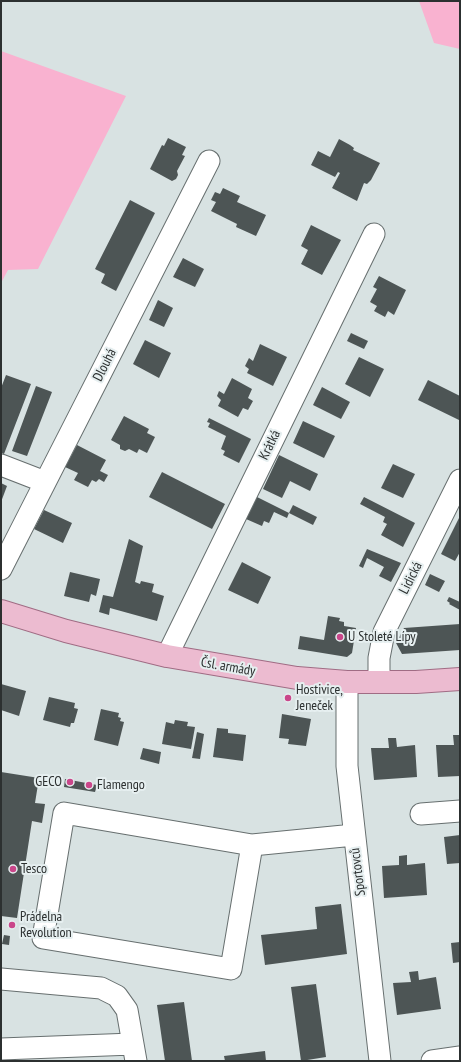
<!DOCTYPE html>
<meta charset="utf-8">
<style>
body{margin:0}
#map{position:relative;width:461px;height:1062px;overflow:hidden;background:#d8e2e2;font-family:"PT Sans Narrow",sans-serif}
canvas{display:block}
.frame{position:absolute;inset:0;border:2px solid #2c3030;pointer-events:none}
</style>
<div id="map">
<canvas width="461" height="1062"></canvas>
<div class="frame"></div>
</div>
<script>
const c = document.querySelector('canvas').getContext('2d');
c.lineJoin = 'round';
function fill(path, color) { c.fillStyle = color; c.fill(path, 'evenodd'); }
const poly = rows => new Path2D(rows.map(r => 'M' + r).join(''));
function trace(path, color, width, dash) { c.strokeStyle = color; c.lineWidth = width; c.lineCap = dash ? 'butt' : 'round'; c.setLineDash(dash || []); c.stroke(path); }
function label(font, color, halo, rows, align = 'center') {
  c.font = font + ' "PT Sans Narrow",sans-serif'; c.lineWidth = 4; c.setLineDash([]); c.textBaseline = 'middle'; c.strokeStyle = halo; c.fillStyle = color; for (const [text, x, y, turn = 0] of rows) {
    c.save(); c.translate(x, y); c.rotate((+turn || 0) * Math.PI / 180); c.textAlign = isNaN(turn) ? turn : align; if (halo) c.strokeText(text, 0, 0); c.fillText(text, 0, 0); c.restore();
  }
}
const green = poly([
 [419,1,460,1,460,49,434,43],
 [1,51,126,96,38,269,8,270,1,283]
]);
const building = poly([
 [168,138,186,147,182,155,185,156,177,171,178,175,176,179,172,181,150,169,162,145,164,146],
 [339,139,350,145,354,148,353,150,380,163,371,180,367,184,364,183,357,201,332,188,340,173,338,172,335,177,311,165,318,151,330,157],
 [223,188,240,196,237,202,266,215,256,236,236,227,237,224,211,211,216,202,211,200,215,192,220,194],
 [130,200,155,213,116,291,101,283,105,274,95,269],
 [311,225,341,240,322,275,301,264,308,250,301,246],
 [183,258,204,269,195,287,173,277],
 [379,276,406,290,394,315,388,311,385,317,374,311,377,306,370,302,377,289,373,287],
 [158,300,173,308,164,327,149,320],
 [351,333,368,341,364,349,347,341],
 [145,340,171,353,159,378,133,364],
 [260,344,287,357,273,386,247,373,249,369,245,366,249,358,253,361],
 [359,357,384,369,370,397,345,384],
 [6,375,31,384,4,454,1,453,1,388],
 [232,378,252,389,248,398,253,401,248,410,243,408,238,417,218,406,221,400,217,396,219,391,224,394],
 [428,380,460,396,459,420,418,400],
 [36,386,52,392,27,456,12,451],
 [322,387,350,402,341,419,313,405],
 [124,416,149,429,147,433,155,437,147,453,139,449,137,453,129,449,125,451,120,449,120,445,111,440],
 [209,418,251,439,239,463,223,455,225,451,221,449,226,436,208,427,210,423,207,422],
 [303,421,335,436,324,458,293,443],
 [77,445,106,460,100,471,108,475,104,482,99,479,96,482,92,480,88,487,74,480,78,473,65,467],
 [279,455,318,474,310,491,290,481,282,498,263,489],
 [393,464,415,474,403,498,381,488],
 [162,472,225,504,212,529,149,497],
 [1,483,7,486,1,502],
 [257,497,289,513,287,518,274,512,269,523,264,521,262,526,246,519],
 [364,497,415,523,403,547,381,535,387,524,383,522,385,517,360,504],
 [293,505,317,517,313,525,289,513],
 [44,510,72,523,63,543,34,529],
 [460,516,460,552,455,561,441,554],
 [129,539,143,546,135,582,140,584,141,581,154,584,152,592,164,596,157,621,110,608,109,615,99,612,103,595,113,597],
 [367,549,401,563,391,582,379,576,384,567,367,558,363,568,359,566],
 [242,562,271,577,258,604,228,590],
 [70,572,100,579,96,596,91,594,89,602,64,596],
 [430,574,445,581,439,592,425,585],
 [449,597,460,602,460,610,449,604,450,603,447,601],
 [328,616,340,618,339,621,344,622,344,626,356,628,352,653,347,657,298,649,300,636,324,640],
 [460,624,460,650,402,654,396,643,404,628],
 [1,684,26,691,19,716,1,710],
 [49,697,75,703,74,708,78,709,74,723,71,723,70,727,43,720],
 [101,709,119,713,118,717,121,718,120,721,124,722,118,746,94,740],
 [282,714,311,719,306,746,288,744,289,739,279,738],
 [175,720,188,722,187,726,195,727,191,749,162,744,166,722,174,724],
 [217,728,228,729,228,733,246,735,243,761,213,757],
 [197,732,204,734,200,759,192,758],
 [453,735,460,735,460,776,438,777,436,745,454,745],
 [388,738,396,738,397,747,415,745,417,777,374,780,371,748,389,748],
 [143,748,161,752,159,764,140,759],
 [1,772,39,778,35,803,45,804,42,823,32,821,17,918,1,916],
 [65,779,97,785,95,792,64,787],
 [460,835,460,863,447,864,444,837],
 [407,855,407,865,425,863,427,895,384,898,382,866,399,865,399,856],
 [341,904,347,954,265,965,261,935,317,929,315,907],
 [4,935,10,936,9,945,2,944],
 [460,942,460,962,453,963,451,943],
 [418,971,419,980,436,977,441,1009,397,1015,393,983,411,982,409,972],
 [316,984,326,1057,301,1061,291,987],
 [184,1002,192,1061,165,1061,157,1005],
 [265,1051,266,1061,225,1061,224,1056]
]);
const minor = poly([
 [1,465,45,482],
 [1,569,209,161],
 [167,656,374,234],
 [347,682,347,766,380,1061],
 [379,682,379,658,384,632,460,480],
 [421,814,460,811],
 [252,845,231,969,43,938,64,813,252,845,354,835],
 [1,979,101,988,117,996,127,1010,136,1061],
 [1,1049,133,1044],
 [432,1061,460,1057]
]);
const major = poly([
 [1,611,66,631,167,656,297,678,347,682,416,682,460,679]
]);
const markers = [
 [340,637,4,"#ca468a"],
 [288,698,4,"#ca468a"],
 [70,782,4,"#ca468a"],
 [89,785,4,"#ca468a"],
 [13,869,4,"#ca468a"],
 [12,925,4,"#ca468a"]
];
const streetNames = [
 ["Dlouhá",105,365,-63],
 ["Krátká",270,445,-64],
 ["Lidická",411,578,-63],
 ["Čsl. armády",228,667,10],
 ["Sportovců",358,872,-97]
];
const poiNames = [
 ["U Stoleté Lípy",348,637],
 ["Hostivice,",296,690],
 ["Jeneček",296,706],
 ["GECO",62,782,"right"],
 ["Flamengo",97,785],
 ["Tesco",21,869],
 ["Prádelna",20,917],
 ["Revolution",20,933]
];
fill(green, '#f9b2d0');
fill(building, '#4d5555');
trace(minor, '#676f6f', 23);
trace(major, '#a06c84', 24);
trace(minor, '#fff', 21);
trace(major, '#ecbbd0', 22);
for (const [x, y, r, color] of markers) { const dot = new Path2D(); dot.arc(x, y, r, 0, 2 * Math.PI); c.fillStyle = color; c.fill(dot); trace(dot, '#e6eff0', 1.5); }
label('14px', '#2c3030', '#e6eff0', streetNames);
label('14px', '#2c3030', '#e6eff0', poiNames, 'left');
</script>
